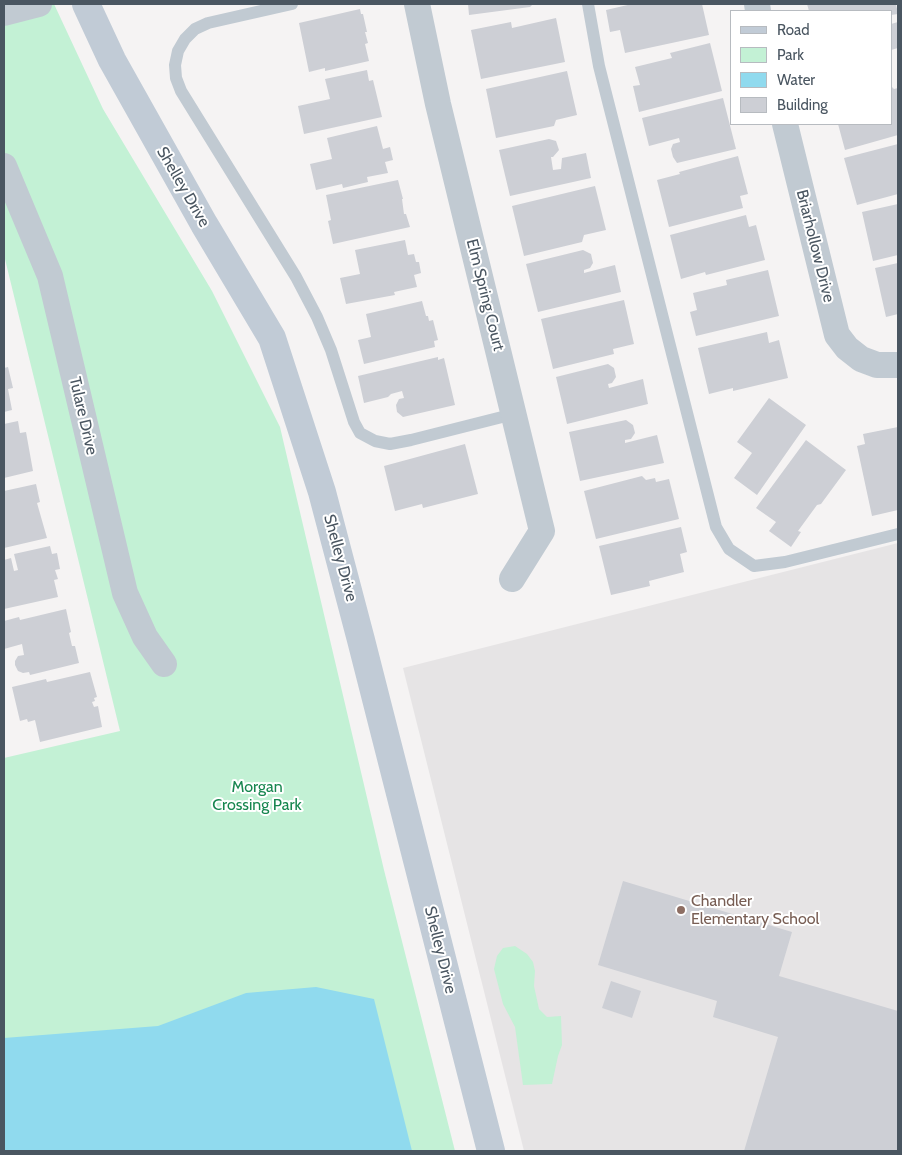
<!DOCTYPE html>
<style>
body{margin:0}
#map{position:relative;width:902px;height:1155px;overflow:hidden;background:#f5f3f3;font-family:Cabin,sans-serif}
canvas{display:block}
.frame{position:absolute;inset:0;border:5px solid #4a5661;pointer-events:none}
.legend{position:absolute;left:730px;top:10px;width:162px;height:115px;box-sizing:border-box;background:#fff;border:1px solid #b7bbc0;margin:0;padding:6px 9px;list-style:none;font-size:15px;color:#4a5661}
.legend li{display:flex;align-items:center;gap:10px;height:25px}
.legend b{width:25px;border:1px solid #b7bbc0}
</style>
<div id="map">
<canvas width="902" height="1155"></canvas>
<div class="frame"></div>
<ul class="legend">
<li><b style="height:6px;background:#c1cbd6"></b>Road</li>
<li><b style="height:14px;background:#c3f1d5"></b>Park</li>
<li><b style="height:14px;background:#90daee"></b>Water</li>
<li><b style="height:14px;background:#cdcfd5"></b>Building</li>
</ul>
</div>
<script>
const c = document.querySelector('canvas').getContext('2d');
c.lineJoin = 'round';
function fill(path, color) { c.fillStyle = color; c.fill(path, 'evenodd'); }
const poly = rows => new Path2D(rows.map(r => 'M' + r).join(''));
function trace(path, color, width, dash) { c.strokeStyle = color; c.lineWidth = width; c.lineCap = dash ? 'butt' : 'round'; c.setLineDash(dash || []); c.stroke(path); }
function label(font, color, halo, rows, align = 'center') {
  c.font = font + ' Cabin,sans-serif'; c.lineWidth = 4; c.setLineDash([]); c.textBaseline = 'middle'; c.strokeStyle = halo; c.fillStyle = color; for (const [text, x, y, turn = 0] of rows) {
    c.save(); c.translate(x, y); c.rotate((+turn || 0) * Math.PI / 180); c.textAlign = isNaN(turn) ? turn : align; if (halo) c.strokeText(text, 0, 0); c.fillText(text, 0, 0); c.restore();
  }
}
const education = poly([
 [898,543,898,1151,524,1151,403,668]
]);
const green = poly([
 [4,4,54,4,103,109,212,291,280,427,384,870,455,1151,4,1151,4,758,120,731,4,255],
 [515,946,527,954,533,962,535,971,534,986,539,1009,547,1017,561,1016,562,1045,558,1056,552,1084,523,1085,515,1027,503,1004,494,969,497,956,503,948]
]);
const water = poly([
 [316,987,374,999,412,1151,4,1151,4,1038,158,1026,246,993]
]);
const building = poly([
 [468,4,533,4,530,7,469,15],
 [632,4,702,4,709,35,625,53,620,30,610,32,606,10],
 [807,4,896,4,898,14,891,15,891,11,809,11],
 [360,9,361,14,363,14,367,32,365,32,368,43,365,44,369,61,325,71,325,68,309,72,299,23],
 [556,18,565,62,481,79,471,30,511,22,512,28],
 [898,22,898,48,891,50,891,24],
 [710,43,722,91,639,112,633,86,640,85,635,67,672,58,670,53],
 [367,70,369,81,373,80,382,117,304,134,298,106,330,99,325,79],
 [567,71,577,115,556,120,554,126,496,138,486,89],
 [891,86,894,89,898,88,898,135,845,150,838,124,891,124],
 [723,98,736,149,677,163,673,157,671,149,673,144,680,142,679,138,649,146,642,118],
 [377,126,383,149,390,147,393,160,385,162,388,173,367,177,368,182,343,188,342,184,316,190,310,164,332,159,327,138],
 [549,139,556,141,559,150,553,157,551,157,553,170,561,169,562,158,586,153,591,178,510,196,499,150],
 [898,144,898,194,857,205,844,158],
 [738,156,748,194,740,196,743,208,669,227,657,180,680,174,679,172],
 [398,180,403,199,402,199,404,214,406,214,410,227,333,244,328,221,331,220,326,195],
 [595,186,606,230,584,235,582,242,524,256,512,206],
 [898,204,898,255,873,261,862,212],
 [746,215,749,227,756,225,765,260,706,275,705,272,681,279,670,235],
 [405,240,408,255,414,254,416,262,419,262,421,273,414,275,417,287,394,292,395,295,346,304,340,278,360,274,355,250],
 [583,250,591,254,593,263,590,268,584,270,584,273,615,265,621,292,538,312,526,264],
 [898,263,898,314,886,317,875,268],
 [768,270,779,316,696,336,690,312,697,310,693,293,727,285,726,280],
 [624,300,634,344,613,349,614,354,553,369,541,319],
 [422,301,426,316,428,316,429,321,433,320,438,340,434,341,435,347,364,364,358,340,371,337,366,314],
 [767,332,769,343,779,340,788,378,733,391,733,388,709,394,698,348],
 [438,357,438,360,444,358,455,405,403,417,397,412,396,405,399,399,404,398,402,391,391,394,388,397,364,403,358,376],
 [608,364,614,368,616,377,612,383,608,384,609,388,643,379,648,404,567,424,556,377],
 [8,367,13,388,8,389,12,410,4,412,4,368],
 [769,398,806,425,757,495,734,478,752,453,737,442],
 [626,420,633,425,635,433,631,439,625,440,625,443,657,435,664,463,580,481,569,432],
 [18,421,20,433,26,432,33,471,4,478,4,424],
 [898,427,898,510,872,516,857,446,865,444,863,434],
 [806,440,846,470,821,504,817,505,798,531,801,532,791,547,769,531,776,522,756,508],
 [465,444,478,494,423,508,422,504,395,511,384,466],
 [642,476,646,480,655,478,656,482,669,479,679,519,596,539,584,491],
 [36,484,40,502,37,503,47,538,4,548,4,491],
 [681,527,687,552,680,554,684,572,649,581,650,586,611,595,599,546],
 [50,546,52,554,57,553,60,569,55,570,58,579,54,580,58,597,4,609,4,560,11,558,14,571,18,570,14,554],
 [66,609,71,632,69,633,72,646,75,646,79,663,30,675,29,672,23,673,18,671,15,665,15,661,18,656,24,655,22,644,4,649,4,621,19,617,20,620],
 [90,672,97,697,94,698,95,701,92,702,94,707,98,706,102,727,40,742,35,720,28,722,27,719,20,721,12,687,46,679,47,682],
 [623,881,792,932,779,976,898,1011,898,1151,744,1151,778,1037,713,1017,717,1001,598,965],
 [611,981,641,991,632,1018,602,1008]
]);
const lane = poly([
 [292,4,208,23,195,29,185,39,178,51,175,65,176,78,181,91,296,277,317,317,331,350,354,422,360,433,375,441,390,444,411,440,514,414],
 [588,4,599,66,716,527,729,549,754,566,785,562,898,534]
]);
const street = poly([
 [417,4,438,104,542,531,512,579],
 [757,4,758,11],
 [4,13,39,4],
 [785,124,837,335,847,348,861,359,877,365,898,365],
 [4,166,50,276,125,593,145,637,164,664]
]);
const secondary = poly([
 [86,4,112,60,204,224,272,338,322,492,361,640,491,1151]
]);
const markers = [
 [681,910,5,"#8d6e63"]
];
const streetNames = [
 ["Shelley Drive",183,187,60],
 ["Briarhollow Drive",815,246,76],
 ["Elm Spring Court",485,295,76],
 ["Tulare Drive",83,416,77],
 ["Shelley Drive",340,558,75],
 ["Shelley Drive",440,950,76]
];
const parkNames = [
 ["Morgan",257,787],
 ["Crossing Park",257,805]
];
const educationNames = [
 ["Chandler",691,901],
 ["Elementary School",691,919]
];
fill(education, '#e6e4e5');
fill(green, '#c3f1d5');
fill(water, '#90daee');
fill(building, '#cdcfd5');
trace(lane, '#c1cad2', 12);
trace(street, '#c1cad2', 26);
trace(secondary, '#c1cbd6', 28);
for (const [x, y, r, color] of markers) { const dot = new Path2D(); dot.arc(x, y, r, 0, 2 * Math.PI); c.fillStyle = color; c.fill(dot); trace(dot, '#fff', 2); }
label('16px', '#4a5661', '#fff', streetNames);
label('16px', '#17864f', '#fff', parkNames);
label('16px', '#785e54', '#fff', educationNames, 'left');
</script>
